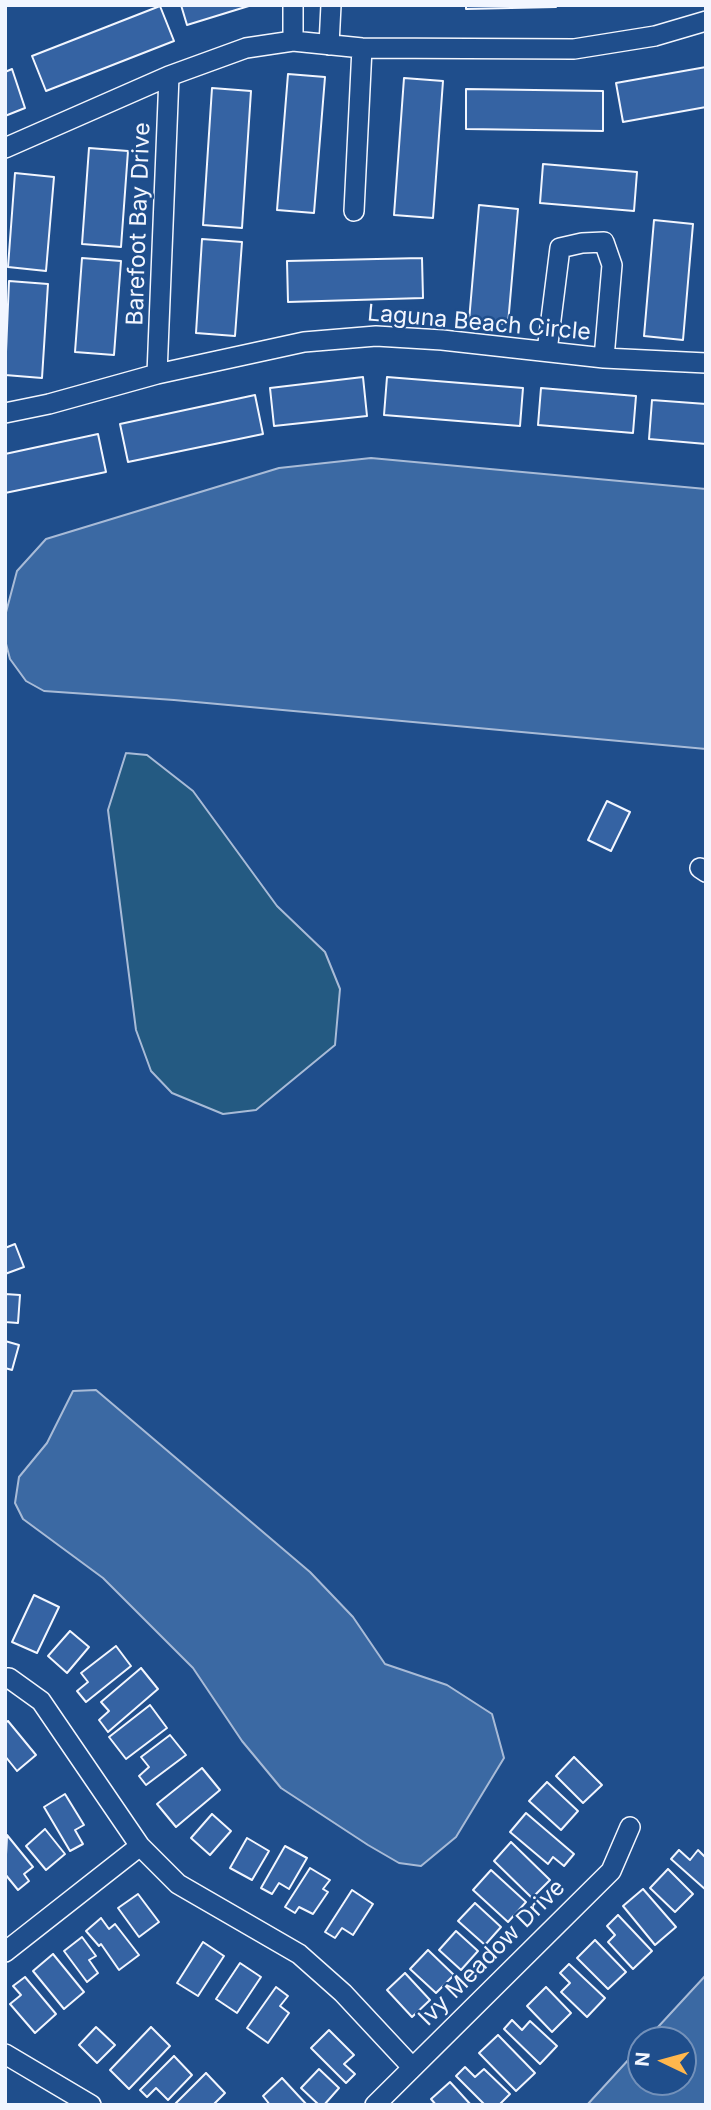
<!DOCTYPE html>
<style>
body{margin:0}
#map{position:relative;width:711px;height:2110px;overflow:hidden;background:#1f4e8c;font-family:Inter,sans-serif}
canvas{display:block}
.frame{position:absolute;inset:0;border:7px solid #f2f6ff;pointer-events:none}
.north{position:absolute;left:627px;top:2026px;width:70px;height:70px;box-sizing:border-box;background:#1f4e8c;border:2px solid #7391ba;border-radius:50%;rotate:275deg;font-size:19px;font-weight:700;line-height:28px;text-align:center;color:#f2f6ff}
.north::after{content:'';display:block;margin:auto;width:24px;height:32px;background:#ffb74d;clip-path:polygon(50% 0,100% 100%,50% 72%,0 100%)}
</style>
<div id="map">
<canvas width="711" height="2110"></canvas>
<div class="frame"></div>
<div class="north">N</div>
</div>
<script>
const c = document.querySelector('canvas').getContext('2d');
c.lineJoin = 'round';
function fill(path, color) { c.fillStyle = color; c.fill(path, 'evenodd'); }
const poly = rows => new Path2D(rows.map(r => 'M' + r).join(''));
function trace(path, color, width, dash) { c.strokeStyle = color; c.lineWidth = width; c.lineCap = dash ? 'butt' : 'round'; c.setLineDash(dash || []); c.stroke(path); }
function label(font, color, halo, rows, align = 'center') {
  c.font = font + ' Inter,sans-serif'; c.lineWidth = 5; c.setLineDash([]); c.textBaseline = 'middle'; c.strokeStyle = halo; c.fillStyle = color; for (const [text, x, y, turn = 0] of rows) {
    c.save(); c.translate(x, y); c.rotate((+turn || 0) * Math.PI / 180); c.textAlign = isNaN(turn) ? turn : align; if (halo) c.strokeText(text, 0, 0); c.fillText(text, 0, 0); c.restore();
  }
}
const green = poly([
 [126,753,147,755,193,791,277,906,325,952,340,989,335,1045,256,1110,223,1114,172,1093,151,1071,136,1030,108,810,126,753]
]);
const water = poly([
 [371,458,706,489,706,749,174,700,44,691,26,681,10,659,5,640,5,616,17,571,46,539,279,468,371,458],
 [96,1390,310,1572,353,1617,385,1664,447,1685,492,1714,504,1758,456,1837,421,1866,399,1863,368,1845,281,1788,242,1741,193,1668,103,1578,23,1519,15,1503,19,1477,47,1443,73,1391,96,1390],
 [706,1975,706,2105,587,2105,641,2046,641,2082,683,2082,683,2040,646,2040,706,1975]
]);
const building = poly([
 [181,5,252,5,187,25,181,5],
 [466,5,556,5,556,7,466,9,466,5],
 [160,6,174,41,46,91,32,56,160,6],
 [706,67,706,107,623,122,616,83,706,67],
 [12,69,25,108,5,116,5,72,12,69],
 [288,74,325,77,314,213,277,210,288,74],
 [404,78,443,81,433,218,394,215,404,78],
 [212,88,251,91,242,228,203,225,212,88],
 [466,89,603,91,603,131,466,129,466,89],
 [89,148,128,151,121,247,82,244,89,148],
 [543,164,637,172,634,211,540,203,543,164],
 [15,173,54,177,46,271,8,267,15,173],
 [479,205,518,209,508,324,469,321,479,205],
 [654,220,693,224,683,340,644,336,654,220],
 [202,239,242,242,235,336,196,333,202,239],
 [82,258,121,261,114,355,75,352,82,258],
 [422,258,423,298,288,302,287,261,422,258],
 [9,281,48,284,42,378,5,375,9,281],
 [363,377,367,416,274,426,270,388,363,377],
 [387,377,523,388,520,426,384,415,387,377],
 [541,388,636,396,633,433,538,425,541,388],
 [255,395,263,434,128,462,120,424,255,395],
 [652,400,706,404,706,444,649,439,652,400],
 [98,434,106,472,5,493,5,454,98,434],
 [607,801,630,812,611,851,588,840,607,801],
 [15,1244,24,1267,5,1274,5,1248,15,1244],
 [5,1294,20,1295,18,1323,5,1322,5,1294],
 [5,1341,19,1345,12,1370,5,1368,5,1341],
 [34,1595,59,1607,37,1653,12,1642,34,1595],
 [70,1631,89,1647,67,1673,48,1656,70,1631],
 [116,1646,131,1666,86,1702,77,1691,88,1682,81,1673,116,1646],
 [141,1668,158,1689,108,1732,99,1720,109,1711,101,1702,141,1668],
 [150,1705,167,1728,126,1759,109,1737,150,1705],
 [8,1721,36,1755,17,1771,5,1756,5,1723,8,1721],
 [170,1735,186,1755,146,1785,139,1776,149,1767,141,1757,170,1735],
 [574,1757,602,1785,583,1803,556,1776,574,1757],
 [202,1768,220,1790,176,1827,157,1804,202,1768],
 [547,1782,578,1811,561,1830,529,1801,547,1782],
 [65,1794,84,1825,75,1830,83,1844,70,1851,44,1807,65,1794],
 [526,1813,574,1854,564,1866,553,1857,548,1864,510,1832,526,1813],
 [212,1814,231,1831,210,1855,191,1838,212,1814],
 [45,1829,65,1854,46,1870,26,1846,45,1829],
 [7,1835,33,1867,24,1874,29,1881,18,1890,5,1874,7,1835],
 [247,1838,269,1851,252,1880,230,1868,247,1838],
 [511,1842,550,1880,532,1898,494,1861,511,1842],
 [285,1846,307,1858,289,1889,279,1883,272,1894,261,1888,285,1846],
 [679,1850,690,1860,698,1850,706,1858,706,1890,671,1859,679,1850],
 [310,1868,330,1880,323,1889,328,1892,313,1914,299,1907,295,1913,285,1907,310,1868],
 [668,1869,693,1894,675,1912,650,1888,668,1869],
 [491,1870,526,1902,508,1922,473,1890,491,1870],
 [643,1889,676,1927,655,1945,623,1906,643,1889],
 [352,1890,373,1904,353,1935,342,1928,335,1938,325,1932,352,1890],
 [138,1894,159,1922,139,1937,118,1908,138,1894],
 [475,1903,501,1927,485,1945,458,1921,475,1903],
 [618,1915,652,1951,633,1969,608,1942,615,1935,607,1926,618,1915],
 [101,1918,109,1929,115,1924,139,1955,119,1970,101,1944,99,1946,86,1931,101,1918],
 [456,1931,478,1951,461,1970,439,1950,456,1931],
 [82,1937,96,1956,89,1960,98,1973,87,1982,64,1951,82,1937],
 [595,1940,626,1972,608,1989,577,1958,595,1940],
 [203,1942,224,1956,198,1996,177,1983,203,1942],
 [428,1950,454,1975,436,1993,410,1969,428,1950],
 [53,1954,84,1992,64,2009,33,1971,53,1954],
 [240,1963,261,1977,237,2013,216,1999,240,1963],
 [569,1964,605,1998,587,2017,561,1992,570,1983,560,1973,569,1964],
 [405,1973,430,2000,412,2017,387,1990,405,1973],
 [25,1977,56,2014,35,2033,10,2004,21,1995,13,1986,25,1977],
 [276,1987,288,1996,280,2006,289,2013,268,2043,247,2028,276,1987],
 [546,1987,571,2013,552,2032,527,2006,546,1987],
 [512,2020,522,2030,530,2021,557,2046,540,2064,504,2029,512,2020],
 [96,2027,115,2045,97,2063,79,2045,96,2027],
 [151,2027,170,2046,129,2089,110,2070,151,2027],
 [329,2030,354,2055,344,2064,355,2074,346,2083,311,2048,329,2030],
 [498,2035,535,2073,516,2091,479,2053,498,2035],
 [174,2056,192,2075,168,2100,156,2088,147,2097,140,2090,174,2056],
 [465,2067,475,2077,484,2069,510,2094,499,2105,485,2105,456,2076,465,2067],
 [319,2069,339,2088,324,2105,319,2105,301,2088,319,2069],
 [206,2073,225,2093,213,2105,174,2105,206,2073],
 [282,2078,307,2105,270,2105,263,2096,282,2078],
 [450,2082,471,2105,436,2105,431,2099,450,2082]
]);
const minor = poly([
 [293,5,293,41],
 [329,45,331,5],
 [5,148,169,76,246,48,293,41,362,48,574,49,655,36,706,21],
 [354,211,362,48],
 [547,351,560,248,582,243,604,242,612,265,604,358],
 [157,374,169,76],
 [5,413,49,404,157,374,304,342,376,336,442,340,604,358,706,363],
 [700,868,706,872],
 [5,1678,9,1678,41,1701,140,1846,178,1884,299,1954,343,1993,412,2067],
 [5,1952,140,1846],
 [5,2054,91,2105],
 [375,2105,611,1871,630,1827]
]);
const streetNames = [
 ["Barefoot Bay Drive",139,224,-88],
 ["Laguna Beach Circle",479,323,5],
 ["Ivy Meadow Drive",492,1953,-45]
];
fill(green, '#245a82');
trace(green, '#a8bbd7', 2);
fill(water, '#3b69a3');
trace(water, '#a8bbd7', 2);
fill(building, '#3563a3');
trace(building, '#f2f6ff', 2);
trace(minor, '#f2f6ff', 22);
trace(minor, '#1f4e8c', 19);
label('23px', '#f2f6ff', '#1f4e8c', streetNames);
</script>
